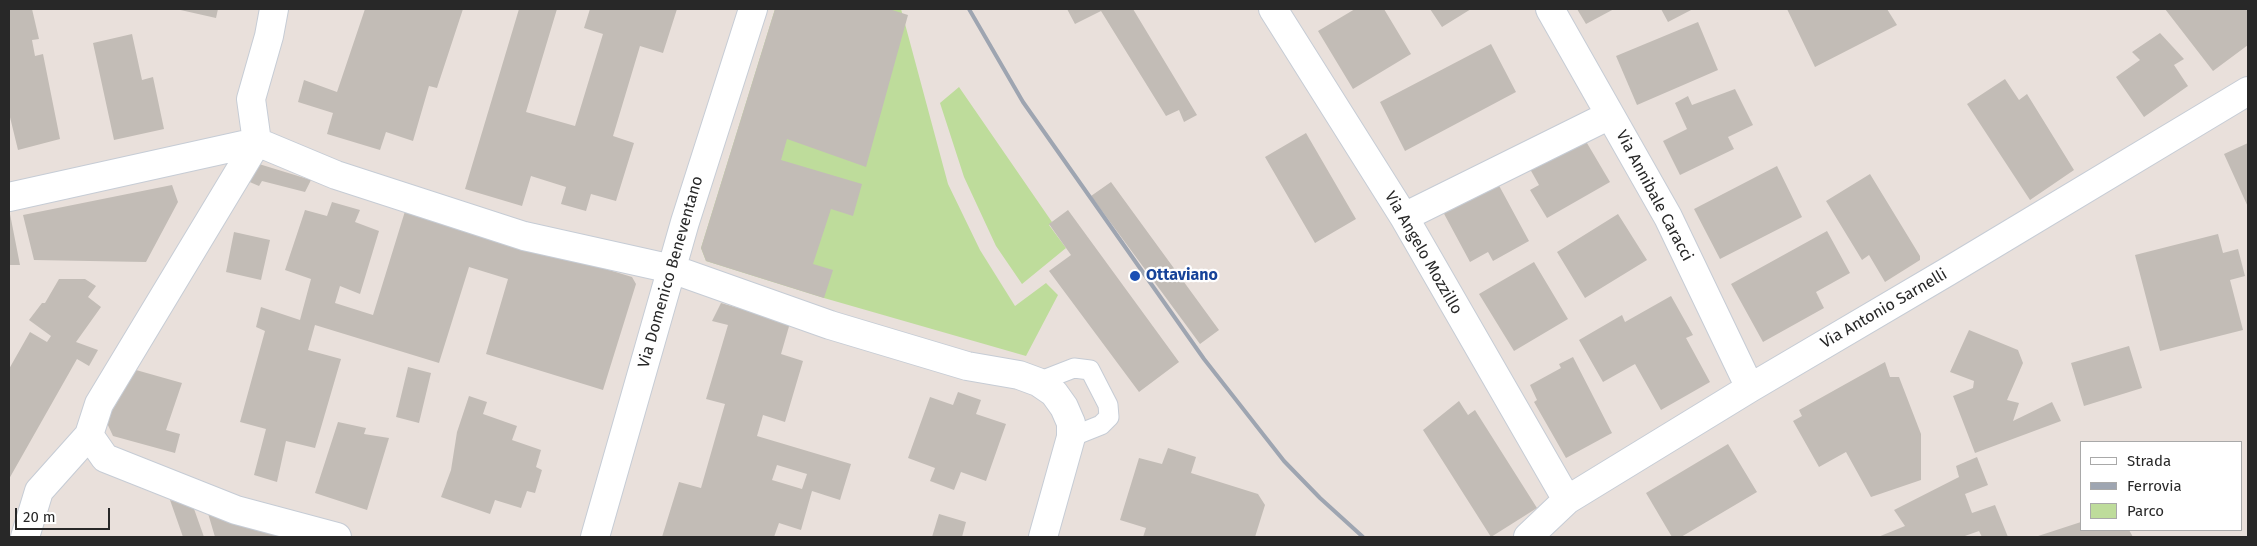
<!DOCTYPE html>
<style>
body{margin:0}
#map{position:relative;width:2257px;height:546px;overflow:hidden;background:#e9e0db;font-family:"Fira Sans",sans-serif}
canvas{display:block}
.frame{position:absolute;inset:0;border:10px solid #282828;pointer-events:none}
.legend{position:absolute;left:2080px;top:441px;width:162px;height:90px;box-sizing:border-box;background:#fff;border:1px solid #a9a9a9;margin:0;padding:6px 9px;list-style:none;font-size:15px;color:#282828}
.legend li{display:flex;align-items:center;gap:10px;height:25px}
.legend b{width:25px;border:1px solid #a9a9a9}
.scale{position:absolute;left:15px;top:508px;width:95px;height:22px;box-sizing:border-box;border:2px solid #282828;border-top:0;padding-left:6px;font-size:15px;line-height:18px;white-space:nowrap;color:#282828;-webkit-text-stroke:4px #fff;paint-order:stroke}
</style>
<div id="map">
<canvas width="2257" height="546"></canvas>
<div class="frame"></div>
<ul class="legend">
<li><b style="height:6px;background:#fff"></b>Strada</li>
<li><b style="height:6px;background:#9ea5b1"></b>Ferrovia</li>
<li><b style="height:14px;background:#bedc9b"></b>Parco</li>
</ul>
<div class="scale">20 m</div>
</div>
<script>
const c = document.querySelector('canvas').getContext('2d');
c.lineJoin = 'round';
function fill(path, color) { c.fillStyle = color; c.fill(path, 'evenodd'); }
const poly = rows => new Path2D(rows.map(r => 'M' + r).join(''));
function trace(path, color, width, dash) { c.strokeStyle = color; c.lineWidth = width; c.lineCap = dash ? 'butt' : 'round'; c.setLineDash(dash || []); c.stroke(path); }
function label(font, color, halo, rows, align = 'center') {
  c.font = font + ' "Fira Sans",sans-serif'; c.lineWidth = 4.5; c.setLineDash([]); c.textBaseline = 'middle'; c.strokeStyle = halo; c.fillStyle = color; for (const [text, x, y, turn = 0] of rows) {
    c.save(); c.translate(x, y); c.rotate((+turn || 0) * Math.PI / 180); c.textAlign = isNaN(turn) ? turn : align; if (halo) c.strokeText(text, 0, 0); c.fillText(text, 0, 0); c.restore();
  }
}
const green = poly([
 [775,9,901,9,948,184,980,250,1015,306,1046,283,1058,295,1026,356,824,298,706,261,701,248],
 [959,87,1052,222,1049,225,1066,248,1022,284,996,246,964,177,940,103]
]);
const building = poly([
 [9,9,32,9,39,39,32,40,35,56,43,54,60,139,18,150,9,113],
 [176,9,218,9,216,18],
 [365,9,463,9,437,88,429,86,413,141,386,132,380,150,327,134,333,113,298,102,304,80,337,92],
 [519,9,557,9,526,112,575,126,603,34,584,28,590,9,677,9,663,53,640,46,613,136,634,143,616,201,591,194,586,211,561,204,566,187,531,176,522,206,465,189],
 [775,9,889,9,908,15,866,167,787,139,781,160,862,184,853,216,831,209,813,264,833,270,824,298,706,261,701,248],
 [1067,9,1133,9,1197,115,1184,122,1179,110,1166,116,1101,11,1075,24],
 [1355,9,1384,9,1411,54,1353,89,1318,31],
 [1430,9,1471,9,1442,27],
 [1577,9,1614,9,1586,24],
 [1661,9,1693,9,1668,22],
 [1787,9,1887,9,1897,25,1815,67],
 [2165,9,2248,9,2248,45,2213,71],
 [1698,22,1718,70,1637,105,1616,56],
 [2160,33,2184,59,2174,65,2188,86,2144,117,2116,77,2140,60,2132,52],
 [132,34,142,80,153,77,164,129,114,140,93,43],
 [1491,44,1516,92,1405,151,1380,102],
 [2005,79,2019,100,2027,94,2074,170,2030,200,1967,104],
 [1735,89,1753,125,1728,137,1734,149,1680,175,1663,141,1687,129,1675,103,1688,96,1692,105],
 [1306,133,1356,219,1315,243,1265,157],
 [1584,138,1610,182,1547,218,1530,190,1539,185,1530,169],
 [2248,143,2248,207,2224,154],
 [259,164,311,180,305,192,262,181,259,186,245,180],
 [1777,166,1802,217,1720,259,1694,209],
 [1870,174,1920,256,1920,260,1885,282,1869,255,1862,260,1826,201],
 [1496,180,1529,241,1493,261,1488,252,1470,262,1442,210],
 [1111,182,1219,330,1200,344,1091,196],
 [172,185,178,202,146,262,34,260,23,215],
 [332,202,360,210,355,222,379,231,360,294,340,286,335,303,373,315,406,208,632,277,636,284,603,390,486,354,508,279,469,267,439,363,315,325,308,350,341,359,315,448,286,441,277,482,254,475,266,429,240,422,265,331,256,327,261,307,300,320,311,279,285,270,305,210,327,216],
 [1068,210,1179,362,1139,392,1049,271,1071,255,1049,224],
 [9,214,10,214,20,265,9,265],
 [1618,214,1647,260,1585,298,1557,252],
 [1827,231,1850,273,1816,292,1824,308,1763,342,1731,284],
 [234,232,270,240,261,280,226,272],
 [2218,234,2223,253,2238,249,2245,276,2230,280,2243,330,2160,351,2135,255],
 [1534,262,1568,319,1514,351,1479,294],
 [59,279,85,279,96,286,88,297,101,307,76,342,98,350,89,366,77,359,9,479,9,369,30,332,47,342,51,336,29,320,42,303,45,303],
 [1671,296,1693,335,1686,338,1710,382,1661,410,1635,364,1603,382,1579,340,1622,315,1625,322],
 [721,303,790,323,781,354,803,361,785,422,763,415,757,436,851,464,840,500,812,491,801,530,779,523,774,537,662,537,679,482,701,488,725,404,706,399,728,325,712,321],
 [777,465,807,474,802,489,772,480],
 [1969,330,2018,350,2023,363,2007,400,2019,403,2013,421,2052,402,2061,421,1975,453,1953,396,1973,388,1974,381,1950,372],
 [2129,346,2142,388,2084,406,2071,363],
 [1573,357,1612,433,1566,458,1534,402,1537,400,1530,385,1561,368,1559,364],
 [1885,362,1890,377,1899,377,1921,434,1921,480,1871,497,1846,452,1819,467,1793,421,1802,416,1799,410],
 [408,367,431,373,419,423,396,417],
 [136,370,182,383,166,430,180,434,175,453,113,436,106,421],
 [958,392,981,400,976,414,1006,424,986,481,961,472,954,490,930,481,935,468,908,458,930,397,953,405],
 [469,396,487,402,483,414,517,426,512,440,541,450,536,467,542,470,535,493,527,491,521,508,495,500,490,514,441,497,451,470,457,432],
 [1459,401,1468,415,1475,410,1537,508,1491,537,1423,430],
 [338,422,366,428,364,434,389,438,367,510,315,493],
 [1728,444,1757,492,1681,537,1672,537,1646,493],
 [1168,448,1196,457,1191,473,1258,494,1265,505,1255,537,1143,537,1146,528,1120,520,1139,458,1162,464],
 [1977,457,1988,485,1965,494,1972,513,1995,505,2008,537,1982,537,1979,531,1962,537,1878,537,1905,526,1894,510,1959,477,1956,466],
 [170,500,193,506,204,537,183,537],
 [207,510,298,537,215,537],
 [939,514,966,522,962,537,932,537],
 [2081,522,2081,530,2129,530,2133,537,2035,537]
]);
const service = poly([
 [1038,382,1074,368,1090,370,1108,405,1109,417,1101,425,1071,437]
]);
const minor = poly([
 [1273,9,1404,217,1567,500],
 [1550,9,1668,217,1750,388],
 [9,197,257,142,336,175,524,236,672,269,830,325,967,366,1019,375,1038,382,1054,393,1064,407,1071,423,1071,437,1043,537],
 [1404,217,1610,115],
 [89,435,105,458,236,510,337,537],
 [25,537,39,491,89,435,99,404,257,142,251,99,269,36,274,9],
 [595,537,685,222,753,9],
 [1528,537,1567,500,1750,388,1947,272,2248,91]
]);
const rail = poly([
 [969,9,1023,102,1204,359,1284,461,1320,498,1363,537]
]);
const markers = [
 [1135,276,6,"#1a4fb4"]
];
const streetNames = [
 ["Via Annibale Caracci",1654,196,62],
 ["Via Angelo Mozzillo",1423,253,60],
 ["Via Domenico Beneventano",671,272,-74],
 ["Via Antonio Sarnelli",1884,309,-30]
];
const transitNames = [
 ["Ottaviano",1146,276]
];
fill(green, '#bedc9b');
fill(building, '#c2bcb6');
trace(service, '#c6ccd5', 21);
trace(minor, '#c6ccd5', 30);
trace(service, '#fff', 19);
trace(minor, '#fff', 28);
trace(rail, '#9ea5b1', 4);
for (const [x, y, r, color] of markers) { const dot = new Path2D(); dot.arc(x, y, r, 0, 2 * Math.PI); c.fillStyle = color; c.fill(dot); trace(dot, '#fff', 2); }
label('16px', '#282828', '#fff', streetNames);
label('bold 16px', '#164399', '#fff', transitNames, 'left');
</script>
